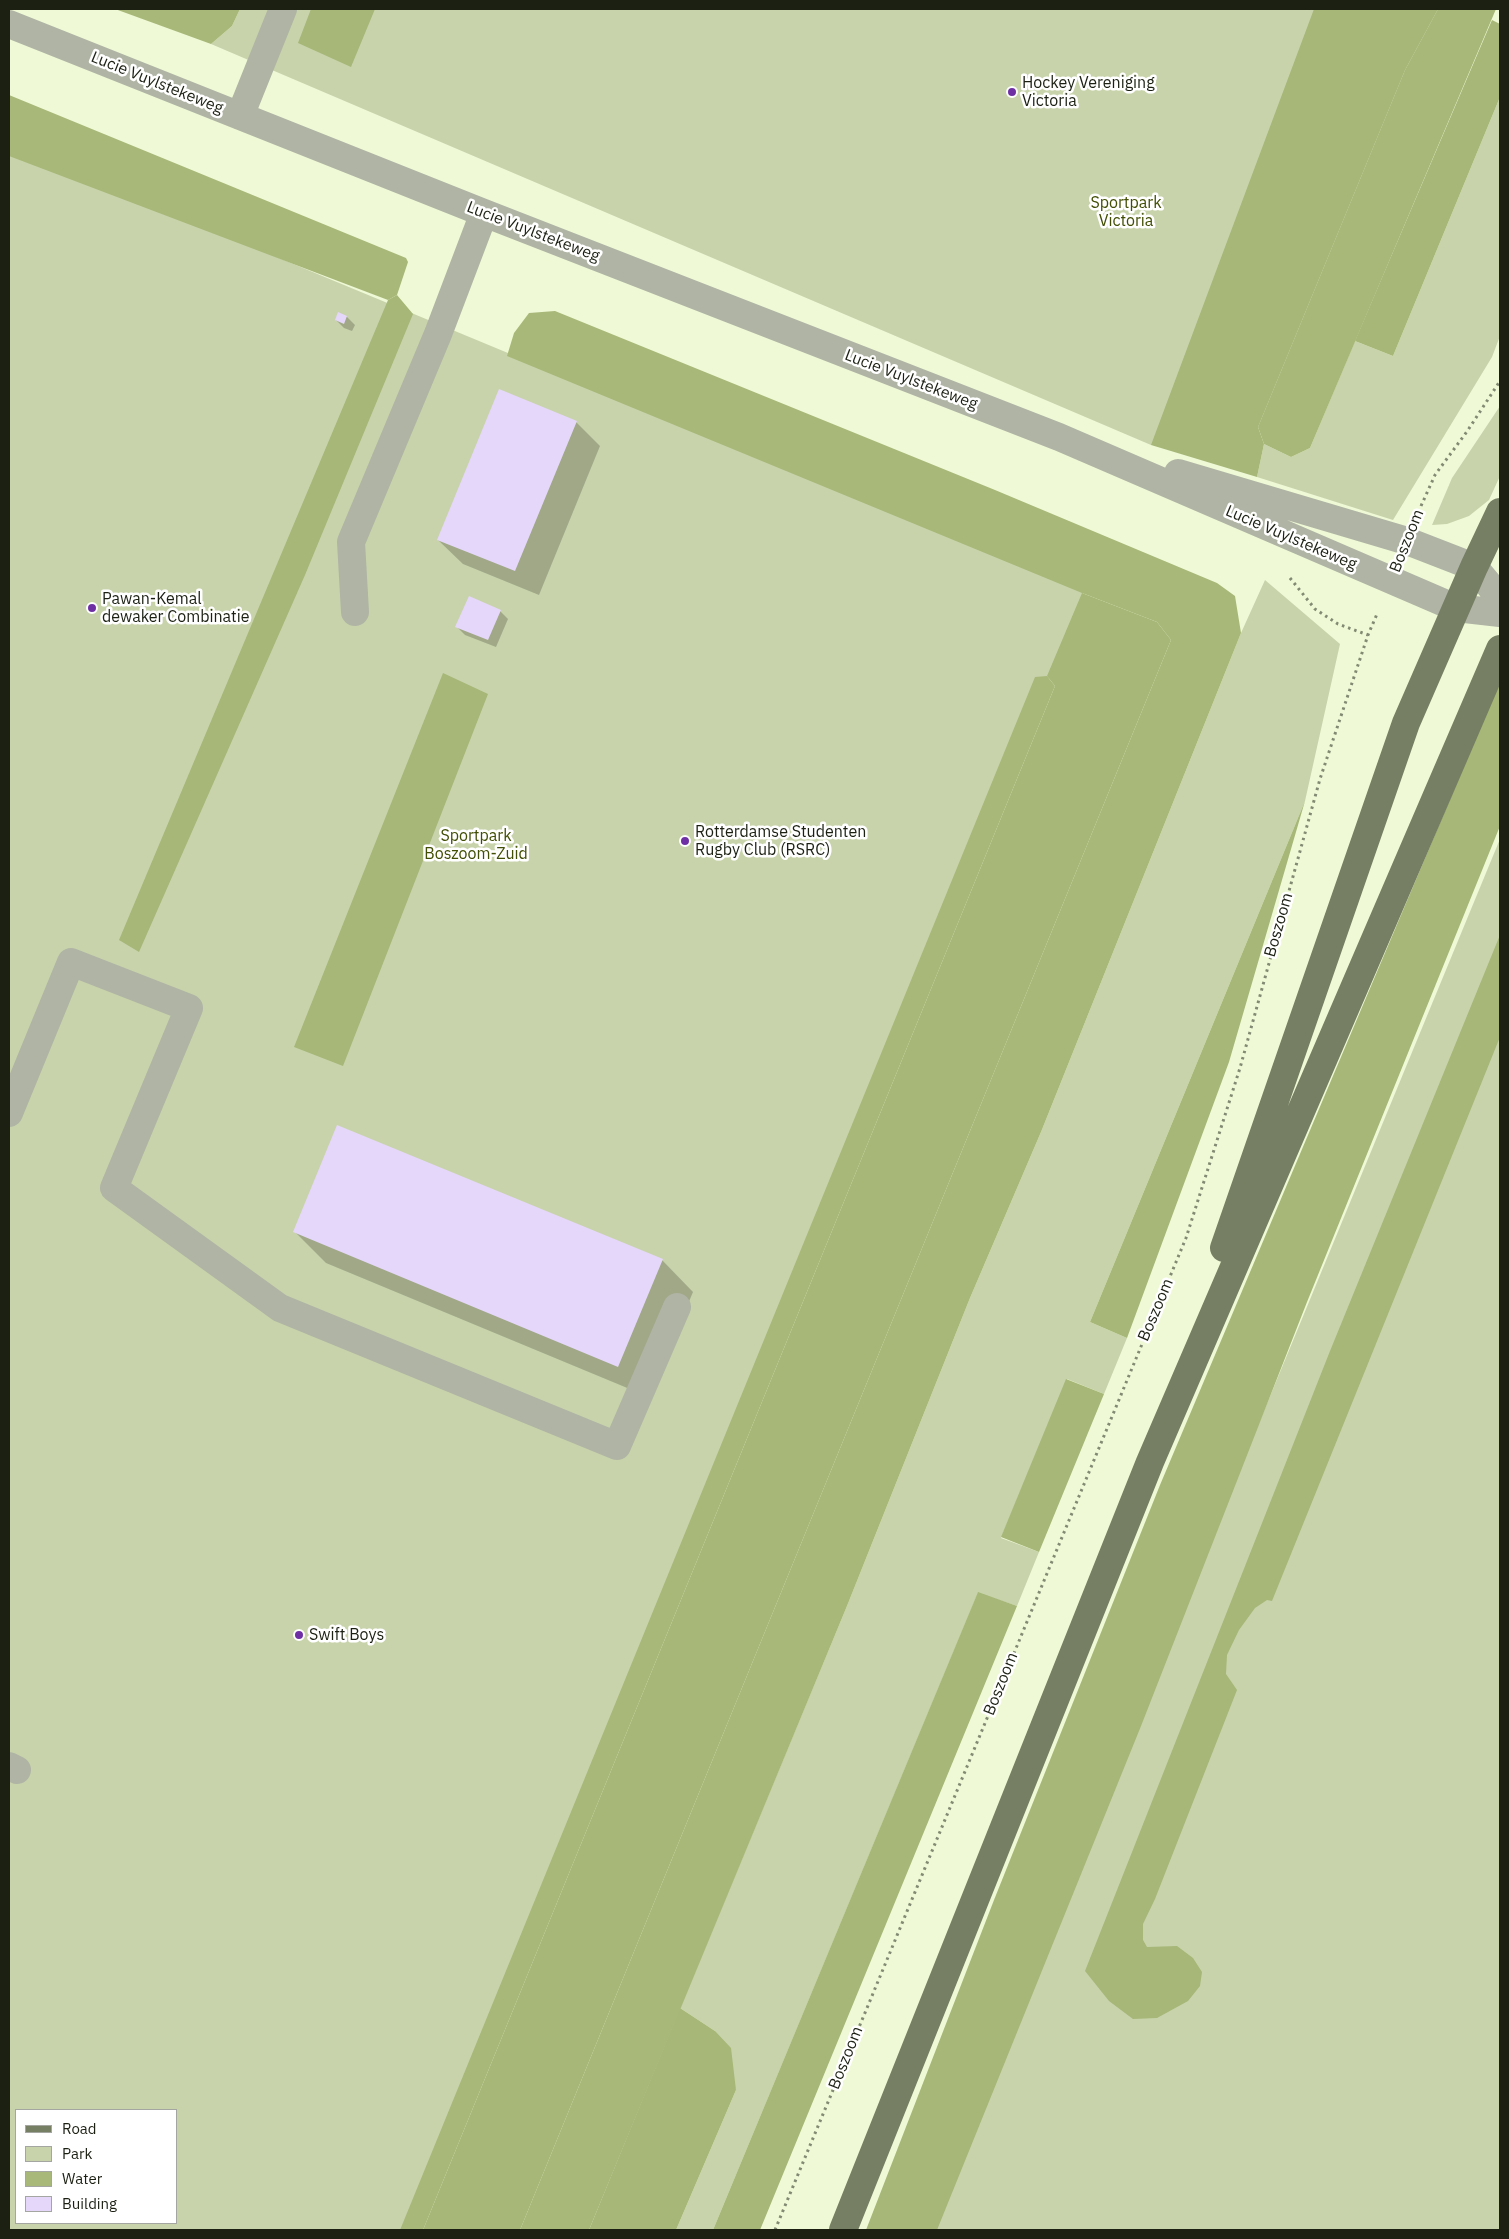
<!DOCTYPE html>
<style>
body{margin:0}
#map{position:relative;width:1509px;height:2239px;overflow:hidden;background:#eff9d6;font-family:"IBM Plex Sans",sans-serif}
canvas{display:block}
.frame{position:absolute;inset:0;border:10px solid #1c2013;pointer-events:none}
.legend{position:absolute;left:15px;top:2109px;width:162px;height:115px;box-sizing:border-box;background:#fff;border:1px solid #a4a6a1;margin:0;padding:6px 9px;list-style:none;font-size:15px;color:#1c2013}
.legend li{display:flex;align-items:center;gap:10px;height:25px}
.legend b{width:25px;border:1px solid #a4a6a1}
</style>
<div id="map">
<canvas width="1509" height="2239"></canvas>
<div class="frame"></div>
<ul class="legend">
<li><b style="height:6px;background:#767e63"></b>Road</li>
<li><b style="height:14px;background:#c8d3ab"></b>Park</li>
<li><b style="height:14px;background:#a8b879"></b>Water</li>
<li><b style="height:14px;background:#e5d7f9"></b>Building</li>
</ul>
</div>
<script>
const c = document.querySelector('canvas').getContext('2d');
c.lineJoin = 'round';
function fill(path, color) { c.fillStyle = color; c.fill(path, 'evenodd'); }
const poly = rows => new Path2D(rows.map(r => 'M' + r).join(''));
function trace(path, color, width, dash) { c.strokeStyle = color; c.lineWidth = width; c.lineCap = dash ? 'butt' : 'round'; c.setLineDash(dash || []); c.stroke(path); }
function label(font, color, halo, rows, align = 'center') {
  c.font = font + ' "IBM Plex Sans",sans-serif'; c.lineWidth = 5; c.setLineDash([]); c.textBaseline = 'middle'; c.strokeStyle = halo; c.fillStyle = color; for (const [text, x, y, turn = 0] of rows) {
    c.save(); c.translate(x, y); c.rotate((+turn || 0) * Math.PI / 180); c.textAlign = isNaN(turn) ? turn : align; if (halo) c.strokeText(text, 0, 0); c.fillText(text, 0, 0); c.restore();
  }
}
const green = poly([
 [240,9,1438,9,1405,70,1258,427,1151,445,211,44,232,26],
 [1500,97,1500,336,1492,357,1393,520,1257,477,1264,444,1291,457,1310,448,1355,341,1393,356],
 [9,146,1084,592,415,2230,9,2230],
 [16,2110,176,2110,176,2223,16,2223],
 [1500,406,1500,476,1489,500,1469,516,1447,524,1432,525,1452,478],
 [1265,580,1340,644,1305,801,1090,1322,1127,1338,1104,1394,1067,1379,1001,1538,1039,1552,1017,1606,978,1593,713,2230,676,2230,736,2090,715,2031,680,2008,847,1606,970,1298,1041,1132,1241,633],
 [1500,839,1500,2230,926,2230]
]);
const forest = poly([
 [311,9,375,9,351,67,298,43],
 [1314,9,1438,9,1405,70,1258,427,1264,444,1257,477,1151,445],
 [1492,20,1500,24,1500,97,1393,356,1355,341],
 [397,295,413,314,305,575,139,952,119,940,388,300],
 [1082,593,1157,622,1171,640,520,2230,423,2230,1055,686,1047,676],
 [443,673,488,694,343,1066,294,1047],
 [1500,681,1500,826,1307,1302,1141,1726,937,2230,866,2230,994,1900,1160,1485],
 [1305,801,1229,1062,1127,1338,1090,1322],
 [1500,935,1500,1037,1272,1601,1267,1600,1255,1608,1239,1630,1227,1655,1226,1674,1237,1690,1155,1899,1143,1924,1143,1940,1147,1947,1177,1946,1193,1958,1202,1972,1200,1986,1188,2001,1157,2018,1133,2019,1109,2001,1085,1971,1330,1351],
 [1066,1379,1104,1394,1039,1552,1001,1537],
 [978,1592,1017,1606,760,2230,713,2230],
 [680,2008,715,2031,731,2048,736,2090,676,2230,589,2230]
]);
const water = poly([
 [115,9,240,9,232,26,211,44],
 [1438,9,1496,9,1310,448,1291,457,1264,444,1258,427,1405,70],
 [9,95,406,258,408,262,397,295,388,300,9,156],
 [555,311,995,490,1217,583,1235,596,1241,633,1041,1132,970,1298,847,1606,589,2230,520,2230,1171,640,1157,622,1082,593,507,356,514,333,529,313],
 [1047,676,1055,686,423,2230,400,2230,1035,677]
]);
const shadow = poly([
 [338,314,347,317,355,325,352,331,344,328,336,320],
 [576,422,600,446,539,595,463,564,438,540],
 [500,611,508,619,496,647,465,635,457,627],
 [295,1232,662,1260,693,1292,649,1397,326,1263]
]);
const building = poly([
 [338,312,347,316,344,324,335,320],
 [499,389,577,421,515,571,437,540],
 [469,596,501,610,488,640,455,627],
 [337,1125,663,1259,618,1367,293,1232]
]);
const path = poly([
 [1421,506,1435,475,1468,430,1500,381],
 [1290,578,1315,609,1338,624,1368,635],
 [775,2230,1186,1238,1240,1068,1320,779,1368,635,1377,614]
]);
const minor = poly([
 [9,24,484,213,1059,437,1456,608,1500,613],
 [240,116,283,9],
 [1178,473,1407,541,1474,567,1500,598],
 [355,612,351,542,438,334,484,213],
 [9,1113,71,962,189,1008,114,1188,280,1308,617,1446,677,1307],
 [9,1766,17,1770]
]);
const major = poly([
 [1224,1248,1406,723,1474,567,1500,512],
 [843,2230,1150,1462,1500,649]
]);
const markers = [
 [1012,92,5,"#6e2fa4"],
 [92,608,5,"#6e2fa4"],
 [685,841,5,"#6e2fa4"],
 [299,1635,5,"#6e2fa4"]
];
const streetNames = [
 ["Lucie Vuylstekeweg",157,83,22],
 ["Lucie Vuylstekeweg",533,232,21],
 ["Lucie Vuylstekeweg",911,380,21],
 ["Lucie Vuylstekeweg",1291,538,23],
 ["Boszoom",1407,541,-68],
 ["Boszoom",1279,925,-74],
 ["Boszoom",1156,1310,-67],
 ["Boszoom",1001,1684,-68],
 ["Boszoom",846,2058,-68]
];
const poiNames = [
 ["Hockey Vereniging",1022,83],
 ["Victoria",1022,101],
 ["Pawan-Kemal",102,599],
 ["dewaker Combinatie",102,617],
 ["Rotterdamse Studenten",695,832],
 ["Rugby Club (RSRC)",695,850],
 ["Swift Boys",309,1635]
];
const parkNames = [
 ["Sportpark",1126,203],
 ["Victoria",1126,221],
 ["Sportpark",476,836],
 ["Boszoom-Zuid",476,854]
];
fill(green, '#c8d3ab');
fill(forest, '#a6b778');
fill(water, '#a8b879');
fill(shadow, '#0003');
fill(building, '#e5d7f9');
trace(path, '#838a73', 3, [2.5, 4]);
trace(minor, '#afb4a4', 28);
trace(major, '#767e63', 28);
for (const [x, y, r, color] of markers) { const dot = new Path2D(); dot.arc(x, y, r, 0, 2 * Math.PI); c.fillStyle = color; c.fill(dot); trace(dot, '#fff', 2); }
label('16px', '#1c2013', '#fff', streetNames);
label('16px', '#1c2013', '#fff', poiNames, 'left');
label('16px', '#414e03', '#fff', parkNames);
</script>
